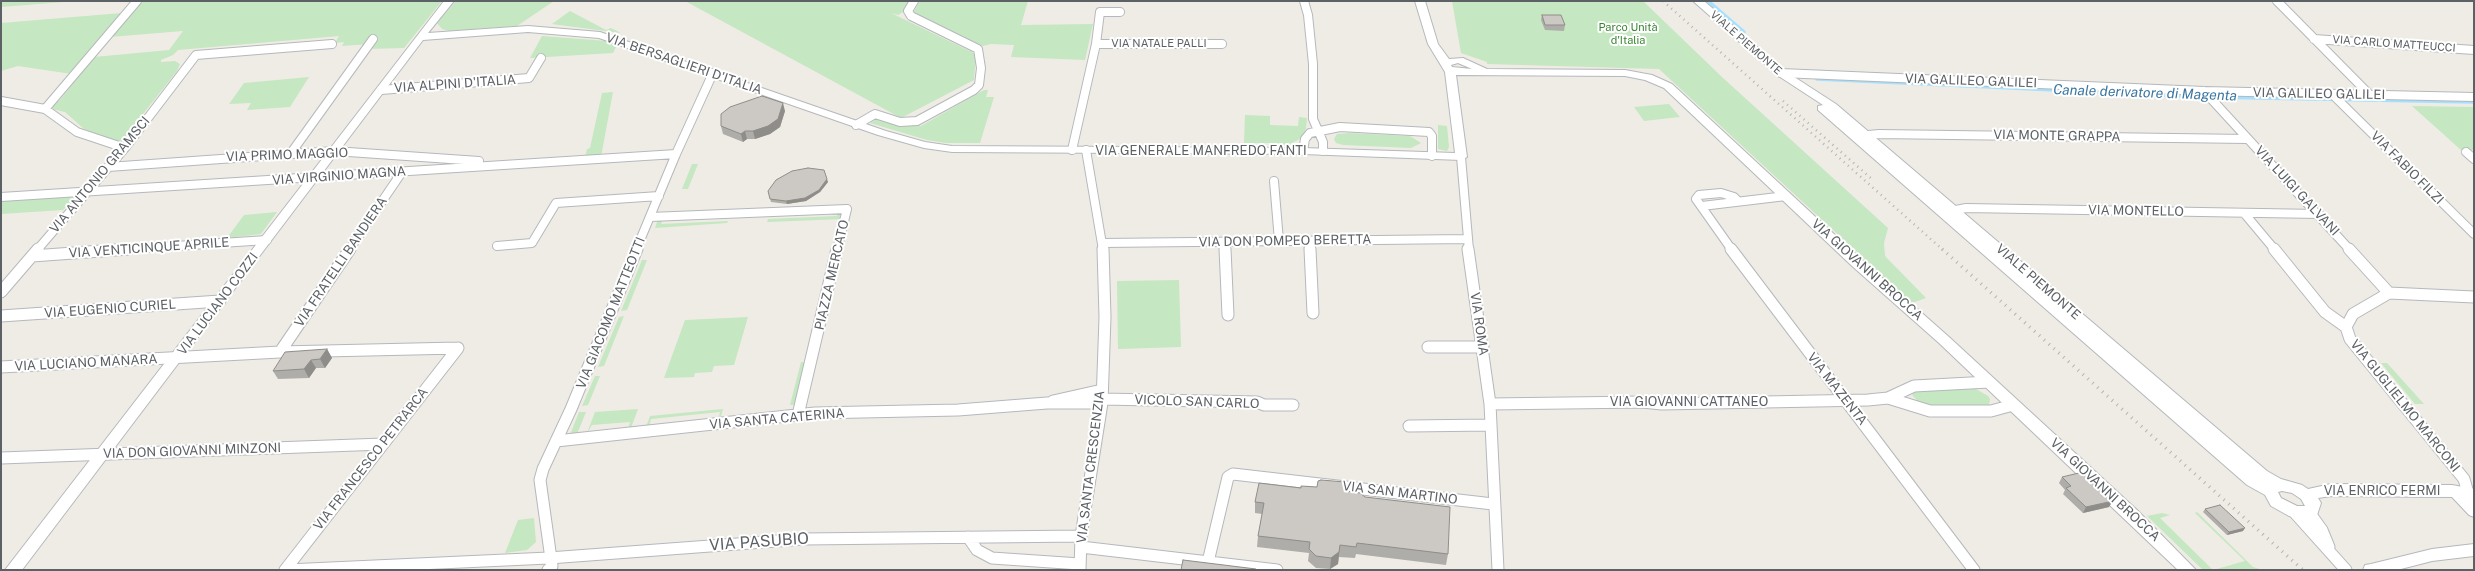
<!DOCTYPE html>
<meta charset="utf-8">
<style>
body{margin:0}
#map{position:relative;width:2475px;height:571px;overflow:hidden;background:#efece5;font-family:"Public Sans",sans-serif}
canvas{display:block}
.frame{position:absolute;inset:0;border:2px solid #5c6165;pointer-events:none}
</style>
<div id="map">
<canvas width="2475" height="571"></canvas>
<div class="frame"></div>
</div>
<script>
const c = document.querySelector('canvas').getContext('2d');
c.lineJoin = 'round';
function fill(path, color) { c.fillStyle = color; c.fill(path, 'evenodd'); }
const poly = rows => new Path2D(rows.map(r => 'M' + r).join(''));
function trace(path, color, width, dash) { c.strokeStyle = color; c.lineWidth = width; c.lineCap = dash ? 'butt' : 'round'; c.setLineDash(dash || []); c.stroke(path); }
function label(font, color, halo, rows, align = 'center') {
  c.font = font + ' "Public Sans",sans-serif'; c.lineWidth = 4; c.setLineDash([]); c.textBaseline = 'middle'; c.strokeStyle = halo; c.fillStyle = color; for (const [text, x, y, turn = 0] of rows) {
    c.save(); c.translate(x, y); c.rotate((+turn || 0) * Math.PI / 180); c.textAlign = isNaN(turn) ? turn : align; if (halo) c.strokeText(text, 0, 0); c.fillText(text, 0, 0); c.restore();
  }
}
const green = poly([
 [1,1,76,1,1,7],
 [140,1,442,1,404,48,368,49,371,44,342,46,344,42,335,43,339,36,178,50,173,55,161,60,161,62,175,61,180,64,177,71,120,143,84,129,65,112,48,108,60,100,94,57,169,50,183,31,110,37],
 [456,1,554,1,517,26,449,31,442,29,437,23],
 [685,1,911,1,903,12,898,15,891,13,976,54,974,80,901,118],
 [920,1,1028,1,1021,25,1093,24,1085,60,1011,57,1014,45,991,44,983,46,913,13],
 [1452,1,1643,1,1722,77,1888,228,1884,243,1885,256,1926,298,1912,303,1659,69,1487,64,1487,62,1461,53],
 [570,11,606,30,611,28,621,33,552,24],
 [122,13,72,74,18,66,1,71,1,23],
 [542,36,607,41,616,47,613,53,530,58],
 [309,77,290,107,247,110,251,103,229,104,244,83],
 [984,90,988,90,986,97,994,97,980,143,946,143,927,140,870,123,876,119,895,124,921,126],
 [613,92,601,157,585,157,587,149,590,148,602,93],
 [1669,104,1680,117,1644,121,1634,107],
 [2412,106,2474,107,2474,150,2461,150],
 [1245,115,1270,116,1270,125,1298,126,1299,117,1307,118,1306,129,1302,138,1290,144,1271,146,1271,143,1244,143],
 [1438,125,1447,126,1449,147,1447,151,1438,149],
 [1349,133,1410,136,1421,143,1411,148,1343,145,1336,143,1334,139,1337,134],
 [692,164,698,164,688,189,682,189],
 [77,196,63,210,1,214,1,200],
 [838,211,844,211,843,219,767,222,768,219,837,216],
 [277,212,261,234,227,238,244,215],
 [658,219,663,219,661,224,728,221,727,223,655,228],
 [642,260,647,260,627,310,621,311],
 [1179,280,1181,347,1118,349,1117,281],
 [624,316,604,366,598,367,619,317],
 [748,317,734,365,714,366,712,372,695,373,694,377,664,378,685,320],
 [801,362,808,362,797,405,790,405],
 [2381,363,2387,363,2424,404,2415,404],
 [595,376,600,376,588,405,582,406],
 [1976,389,1988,396,1990,399,1989,405,1928,407,1916,402,1917,400,1912,395,1916,390],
 [638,409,631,428,628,429,630,422,592,425,587,433,595,412],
 [723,409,720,420,718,420,720,412,651,419,649,427,646,427,650,416],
 [579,412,586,412,577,434,570,435],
 [2197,512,2253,567,2263,570,2203,570,2147,516,2162,513,2170,515,2160,518,2213,570,2245,561,2195,513],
 [534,518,536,542,527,550,505,553,518,520]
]);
const stream = poly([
 [1708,1,1744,32],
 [1817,79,2206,97,2474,102]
]);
const minorFar1 = poly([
 [1304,1,1308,15,1313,64,1313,119,1323,142,1323,151],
 [2277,1,2370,95],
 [2314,39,2474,50],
 [1096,44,1222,44],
 [1781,73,2204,91,2474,97],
 [381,90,529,78,541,58],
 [2204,91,2350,250],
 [2332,94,2474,234],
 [1,101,45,109,77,132,125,148],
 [45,109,137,1],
 [856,125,875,114,900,122,917,121,974,90,979,85,981,68,978,49,911,16,908,11,914,1],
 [1858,136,1879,134,2247,139],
 [1072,150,1096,44,1100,12,1120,12],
 [1086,150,1103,250],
 [1303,151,1305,139,1310,133,1340,127,1429,132,1432,136,1432,156],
 [2466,152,2474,159],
 [291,153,373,39],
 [1461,157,1469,250],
 [108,167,334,151,479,161],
 [1274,181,1279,241],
 [1,197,676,154],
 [1702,206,1786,196],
 [1946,212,1966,208,2319,214],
 [2244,213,2275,250],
 [650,217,847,209,837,250],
 [1310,241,1310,250],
 [1225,242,1225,250],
 [1103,243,1467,239],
 [497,246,532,243,556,203,659,196],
 [37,250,125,148,196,55,332,44],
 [115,250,267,240],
 [349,250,402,172],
 [636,250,676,154,713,73],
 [1732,250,1696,199,1699,195,1721,193,1734,197,1738,201]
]);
const minor = poly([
 [1225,249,1228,315],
 [1310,249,1313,313],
 [1468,249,1490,404,1498,570],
 [1731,249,1974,570],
 [2274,249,2325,312,2346,327,2350,339,2464,479,2468,493],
 [2349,249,2389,293],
 [32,256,129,249],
 [1,292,38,249],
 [1,316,220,301],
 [2346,327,2353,314,2389,293,2474,297],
 [1428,347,1483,347],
 [280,352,350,249],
 [1,367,280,352,458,348],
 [1888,398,1930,411,1991,411,2013,405],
 [1102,399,1257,402,1264,405,1293,405],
 [1053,401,1102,390],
 [1490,404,1642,402,1662,404,1868,400,1888,398,1914,386,1989,382],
 [798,415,837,249],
 [1409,426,1491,425],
 [556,441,815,413,958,410,1047,403,1102,403],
 [1,458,383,444],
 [2294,512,2346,570],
 [2309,512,2322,530,2329,547],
 [968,537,977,550,992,558,1080,564],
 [1081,547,1277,570],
 [1208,562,1228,477,1233,474,1493,504],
 [285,570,458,348],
 [287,570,549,558,804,539,1081,536],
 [548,570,552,566,540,480,543,469,571,409,637,249],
 [1080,570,1081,536,1102,403,1105,317,1103,249]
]);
const tertiary = poly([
 [444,1,454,1,428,33,528,26,600,32,886,131,925,142,952,146,1303,148,1455,153,1445,72,1428,44,1415,1,1425,1,1438,44,1449,59,1463,58,1487,69,1625,70,1652,75,1672,84,1862,260,1949,337,2137,510,2196,570,2178,570,1939,343,1852,266,1664,88,1645,80,1625,76,1456,75,1467,157,1461,160,1303,154,952,152,924,148,878,135,599,38,528,32,423,40,22,570,5,570,444,1],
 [1458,63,1472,69,1452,67,1451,65,1458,63],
 [1693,1,1704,1,1785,71,1836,104,2267,471,2281,479,2302,485,2308,489,2331,484,2452,485,2474,489,2474,517,2469,515,2452,497,2331,496,2318,498,2321,503,2317,515,2302,519,2289,516,2271,506,2265,495,2247,485,1818,110,1818,106,1823,105,1777,75,1693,1],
 [2282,491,2292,493,2301,499,2305,506,2297,506,2281,498,2278,492,2282,491],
 [2474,544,2474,556,2432,561,2397,570,2363,570,2365,565,2371,564,2432,549,2474,544]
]);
const railFar1 = poly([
 [1663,1,1943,250],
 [1783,101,1873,180]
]);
const rail = poly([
 [1942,249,2303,570]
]);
const wall = poly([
 [1542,15,1565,25,1564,31,1545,30,1541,20],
 [785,111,780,127,770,134,755,139,747,139,743,142,723,134,721,126],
 [828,182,820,192,806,201,787,204,771,202,768,191],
 [327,349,332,358,325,368,316,368,309,378,278,379,273,371],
 [2062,477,2109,507,2083,513,2063,494,2065,490,2059,483],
 [1317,487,1347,491,1365,497,1448,554,1446,565,1356,554,1355,558,1339,557,1338,564,1330,569,1316,568,1308,561,1309,553,1257,547,1258,536,1262,514,1255,513,1255,502,1301,488],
 [2205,509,2243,531,2227,535,2203,512]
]);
const shadedWall = poly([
 [783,103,785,111,780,127,770,134,755,139,753,131],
 [745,131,747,139,743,142,741,134],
 [827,179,828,182,820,192,806,201,787,204,786,201],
 [327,349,332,358,325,368,320,359],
 [311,360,316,368,309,378,304,369],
 [2113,501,2109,507,2083,513,2086,507],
 [2245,528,2243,531,2227,535,2229,532],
 [1340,545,1338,564,1330,569,1331,558]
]);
const building = poly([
 [1542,15,1561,15,1565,25,1545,25,1542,15],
 [762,96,783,103,778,119,768,126,753,131,745,131,741,134,721,126,721,114,730,107,762,96],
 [808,168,824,170,827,179,819,190,805,198,786,201,770,199,768,191,776,180,792,171,808,168],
 [327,349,320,359,311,360,304,369,273,371,285,352,327,349],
 [2083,472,2113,501,2086,507,2066,488,2071,486,2062,477,2083,472],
 [1321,480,1345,482,1348,485,1347,491,1360,493,1365,497,1450,507,1448,554,1357,543,1356,547,1340,545,1339,552,1331,558,1316,556,1309,549,1310,542,1258,536,1264,503,1255,502,1259,483,1301,488,1301,486,1317,487,1318,481,1321,480],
 [2220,505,2245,528,2229,532,2205,509,2220,505],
 [1183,560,1256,569,1256,570,1181,570,1183,560]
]);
const farParknames = [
 ["Parco Unità",1628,28],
 ["d'Italia",1628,41]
];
const farStreetnames = [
 ["VIALE PIEMONTE",1746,43,41],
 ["VIA NATALE PALLI",1159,44],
 ["VIA CARLO MATTEUCCI",2394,44,4]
];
const streetNames = [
 ["VIA BERSAGLIERI D'ITALIA",684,64,19],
 ["VIA GALILEO GALILEI",1971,81,2],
 ["VIA ALPINI D'ITALIA",455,84,-4],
 ["VIA GALILEO GALILEI",2319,94,1],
 ["VIA MONTE GRAPPA",2057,136,1],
 ["VIA GENERALE MANFREDO FANTI",1201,151],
 ["VIA PRIMO MAGGIO",287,155,-2],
 ["VIA FABIO FILZI",2407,168,45],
 ["VIA ANTONIO GRAMSCI",100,175,-50],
 ["VIA VIRGINIO MAGNA",339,176,-4],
 ["VIA LUIGI GALVANI",2297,191,47],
 ["VIA MONTELLO",2136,211,1],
 ["VIA DON POMPEO BERETTA",1285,241,-1],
 ["VIA VENTICINQUE APRILE",149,248,-4],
 ["VIA FRATELLI BANDIERA",341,262,-56],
 ["VIA GIOVANNI BROCCA",1867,270,42],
 ["PIAZZA MERCATO",832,275,-77],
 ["VIALE PIEMONTE",2038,282,41],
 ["VIA LUCIANO COZZI",218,304,-53],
 ["VIA EUGENIO CURIEL",110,309,-4],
 ["VIA GIACOMO MATTEOTTI",611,313,-68],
 ["VIA ROMA",1479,324,82],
 ["VIA LUCIANO MANARA",86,363,-3],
 ["VIA MAZENTA",1837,389,52],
 ["VICOLO SAN CARLO",1197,402,2],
 ["VIA GIOVANNI CATTANEO",1689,402],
 ["VIA GUGLIELMO MARCONI",2405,406,51],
 ["VIA SANTA CATERINA",777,419,-5],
 ["VIA DON GIOVANNI MINZONI",192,451,-2],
 ["VIA FRANCESCO PETRARCA",371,459,-52],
 ["VIA SANTA CRESCENZIA",1091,467,-83],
 ["VIA GIOVANNI BROCCA",2105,490,43],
 ["VIA ENRICO FERMI",2382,491],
 ["VIA SAN MARTINO",1400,493,7]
];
const waterNames = [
 ["Canale derivatore di Magenta",2145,93,2]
];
const nearStreetnames = [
 ["VIA PASUBIO",759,542,-4]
];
fill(green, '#c5e7c1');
trace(stream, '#a5e1ff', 3.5);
trace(minorFar1, '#b5b8bc', 10);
trace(minor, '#b5b8bc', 13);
trace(tertiary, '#b5b8bc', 2);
trace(minorFar1, '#fff', 8);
trace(minor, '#fff', 11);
fill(tertiary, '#fff');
trace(railFar1, '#b3b4b5', 2.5, [1, 4.5]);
trace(rail, '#b3b4b5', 3.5, [1, 5.5]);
fill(wall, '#afada9');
fill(shadedWall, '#8f8d89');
fill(building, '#ccc9c4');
trace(building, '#8f8d89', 1);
label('11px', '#398534', '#fff', farParknames);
label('11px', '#5c6165', '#fff', farStreetnames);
label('13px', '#5c6165', '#fff', streetNames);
label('italic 14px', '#3b77a1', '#fff', waterNames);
label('16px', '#5c6165', '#fff', nearStreetnames);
</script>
